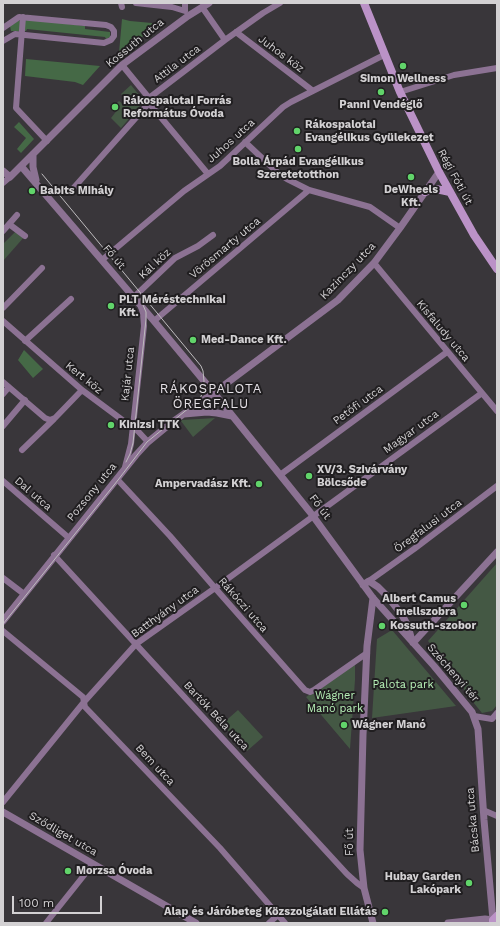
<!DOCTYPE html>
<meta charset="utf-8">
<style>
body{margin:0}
#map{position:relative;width:500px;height:926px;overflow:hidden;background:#39363a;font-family:"Work Sans",sans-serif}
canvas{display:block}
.frame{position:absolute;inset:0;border:4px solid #d3d1d3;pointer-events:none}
.scale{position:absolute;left:12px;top:896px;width:90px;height:18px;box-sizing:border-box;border:2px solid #d3d1d3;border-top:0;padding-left:5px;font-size:12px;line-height:14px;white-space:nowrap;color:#d3d1d3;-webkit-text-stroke:3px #201e20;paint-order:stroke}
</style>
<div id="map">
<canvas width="500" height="926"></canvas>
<div class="frame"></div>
<div class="scale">100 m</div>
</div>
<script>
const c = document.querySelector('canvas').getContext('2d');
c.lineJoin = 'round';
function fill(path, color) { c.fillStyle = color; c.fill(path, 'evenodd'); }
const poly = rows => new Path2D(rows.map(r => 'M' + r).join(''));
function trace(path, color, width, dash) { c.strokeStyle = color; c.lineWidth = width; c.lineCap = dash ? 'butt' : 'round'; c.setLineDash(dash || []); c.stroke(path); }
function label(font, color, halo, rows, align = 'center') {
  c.font = font + ' "Work Sans",sans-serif'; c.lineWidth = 4; c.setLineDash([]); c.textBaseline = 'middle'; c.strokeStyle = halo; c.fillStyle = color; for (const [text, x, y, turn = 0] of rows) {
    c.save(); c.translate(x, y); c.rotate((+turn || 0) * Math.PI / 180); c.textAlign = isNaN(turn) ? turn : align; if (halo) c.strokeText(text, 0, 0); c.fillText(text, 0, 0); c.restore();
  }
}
const green = poly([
 [131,85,144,101,121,128,111,118,118,109,115,105,119,101,123,104,127,100,121,94],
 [17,230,25,236,3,261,3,244],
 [215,418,193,437,181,421,182,420],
 [497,563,497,705,492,711,482,713,464,691,464,681,428,641],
 [392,630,456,706,372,718,377,639],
 [355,663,355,680,350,749,306,697],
 [238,710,263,737,247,751,222,724]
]);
const forest = poly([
 [27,19,85,26,85,29,110,32,110,37,106,39,105,37,27,29,26,31,11,31,10,26,18,21,26,21],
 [122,19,130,21,163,24,124,48,119,53],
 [26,59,100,66,83,85,75,82,25,76],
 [19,122,34,139,21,153,17,149,26,138,14,127],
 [24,350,43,369,33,378,18,360]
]);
const minor = poly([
 [121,3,122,7],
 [136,3,172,7,185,11,185,3],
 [202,7,225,40],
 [23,17,16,108,47,141],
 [3,28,19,17,106,25,111,27,114,31,114,36,111,40,104,43,15,34,3,41],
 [236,32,313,91],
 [122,65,149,98],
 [400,92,454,75,497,68],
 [149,103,208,174],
 [245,142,278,173,287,179,309,190,370,207,400,228],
 [3,183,10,177],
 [70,192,149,103,149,98,225,40,263,13,280,3],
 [9,224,25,236],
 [3,231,17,215],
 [102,260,184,191,220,166,283,107,291,102,384,55],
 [374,263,497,411],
 [134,297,175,258,198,246,213,235],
 [3,308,42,268],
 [3,321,82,390,129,425,135,428,148,442],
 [154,321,309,190],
 [25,341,71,299],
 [3,382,45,418,50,420,55,418,82,390],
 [3,394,9,387],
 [3,426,25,400],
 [22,450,54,419],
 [125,467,131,444,144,326,143,313,141,307],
 [280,475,447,352],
 [117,479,170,536,215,588,305,690,310,692,314,690,367,653],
 [3,481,69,538],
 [54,555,347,874,357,883,364,888],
 [3,578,24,594],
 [369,581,414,549,497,486],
 [3,631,83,697,85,707,220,848,285,923],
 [474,716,492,719,497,713],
 [3,802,84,702,136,644,215,588,482,393],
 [483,810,497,816],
 [46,923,93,864],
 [269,923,278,915]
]);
const tertiary = poly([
 [33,154,33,167,36,180],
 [21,166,154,321,214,393,310,512,373,598,434,666,472,712,478,729,484,820,493,920,485,919,448,923],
 [3,171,10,177,122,65,188,16,209,3],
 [184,414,207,412,217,413,232,416],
 [363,585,369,581,378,587,388,597,402,615,408,626,412,641],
 [373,598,367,646,363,735,360,850,364,888,373,923],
 [3,621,136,455,148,442,171,423,223,386,338,300,374,263,400,228,439,172],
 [413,643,497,552],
 [3,812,196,923]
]);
const secondary = poly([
 [364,3,400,92,439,172,474,235,497,269],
 [425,192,436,189,450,192],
 [493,923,493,920,497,916]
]);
const tram = poly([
 [126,462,130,454,133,443,146,319,146,312,140,298],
 [3,624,118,480,147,442,200,399,203,391,204,381,203,371,201,366,42,174]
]);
const markers = [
 [403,66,4,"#61d46a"],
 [381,92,4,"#61d46a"],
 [115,107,4,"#61d46a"],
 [297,131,4,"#61d46a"],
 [298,149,4,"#61d46a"],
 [411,177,4,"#61d46a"],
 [32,191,4,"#61d46a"],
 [111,306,4,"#61d46a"],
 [193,340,4,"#61d46a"],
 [111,425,4,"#61d46a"],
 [309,476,4,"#61d46a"],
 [259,484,4,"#61d46a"],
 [464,605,4,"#61d46a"],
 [382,626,4,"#61d46a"],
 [344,725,4,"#61d46a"],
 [68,871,4,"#61d46a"],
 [469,883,4,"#61d46a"],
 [385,912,4,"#61d46a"]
];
const streetNames = [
 ["Kossuth utca",135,43,-39],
 ["Juhos köz",281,54,37],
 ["Attila utca",177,64,-37],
 ["Juhos utca",231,141,-42],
 ["Régi Fóti út",455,177,62],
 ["Vörösmarty utca",225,248,-40],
 ["Fő út",114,257,50],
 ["Kál köz",155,264,-43],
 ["Kazinczy utca",348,271,-46],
 ["Kisfaludy utca",443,331,50],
 ["Kajár utca",128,374,-84],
 ["Kert köz",84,378,39],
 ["Petőfi utca",358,405,-36],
 ["Magyar utca",411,432,-36],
 ["Pozsony utca",92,492,-51],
 ["Dal utca",33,494,41],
 ["Fő út",320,507,53],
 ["Öregfalusi utca",428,526,-37],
 ["Rákóczi utca",243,605,49],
 ["Batthyány utca",165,612,-36],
 ["Széchenyi tér",453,673,49],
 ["Bartók Béla utca",216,716,47],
 ["Bem utca",155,765,47],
 ["Bácska utca",473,820,-95],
 ["Sződliget utca",63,834,30],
 ["Fő út",350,842,-90]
];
const poiNames = [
 ["Simon Wellness",403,79,"center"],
 ["Rákospalotai Forrás",123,101],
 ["Református Óvoda",123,114],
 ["Panni Vendéglő",381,105,"center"],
 ["Rákospalotai",305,125],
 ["Evangélikus Gyülekezet",305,138],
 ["Bolla Árpád Evangélikus",298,162,"center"],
 ["Szeretetotthon",298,175,"center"],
 ["DeWheels",411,190,"center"],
 ["Kft.",411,203,"center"],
 ["Babits Mihály",40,191],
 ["PLT Méréstechnikai",119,300],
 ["Kft.",119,313],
 ["Med-Dance Kft.",201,340],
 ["Kinizsi TTK",119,425],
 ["XV/3. Szivárvány",317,470],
 ["Bölcsőde",317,483],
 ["Ampervadász Kft.",251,484,"right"],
 ["Albert Camus",456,599,"right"],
 ["mellszobra",456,612,"right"],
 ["Kossuth-szobor",390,626],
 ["Wágner Manó",352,725],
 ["Morzsa Óvoda",76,871],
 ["Hubay Garden",461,877,"right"],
 ["Lakópark",461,890,"right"],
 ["Alap és Járóbeteg Közszolgálati Ellátás",377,912,"right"]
];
const parkNames = [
 ["Palota park",403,685],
 ["Wágner",335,696],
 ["Manó park",335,709]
];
const quarterNames = [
 ["RÁKOSPALOTA",211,389],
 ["ÖREGFALU",211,404]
];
fill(green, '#445844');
fill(forest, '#456946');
trace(minor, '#8c7293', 6);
trace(tertiary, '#8c7293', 7);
trace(secondary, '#bb92c7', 8);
trace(tram, '#bebcbe', 1);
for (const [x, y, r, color] of markers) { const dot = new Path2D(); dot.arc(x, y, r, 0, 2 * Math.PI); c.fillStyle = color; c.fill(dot); trace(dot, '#201e20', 1.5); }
label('11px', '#d3d1d3', '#201e20', streetNames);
label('bold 11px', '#d3d1d3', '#201e20', poiNames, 'left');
label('11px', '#b7f1b7', '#201e20', parkNames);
c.letterSpacing = '1px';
label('13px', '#e5e1e6', '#201e20', quarterNames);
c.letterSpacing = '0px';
</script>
